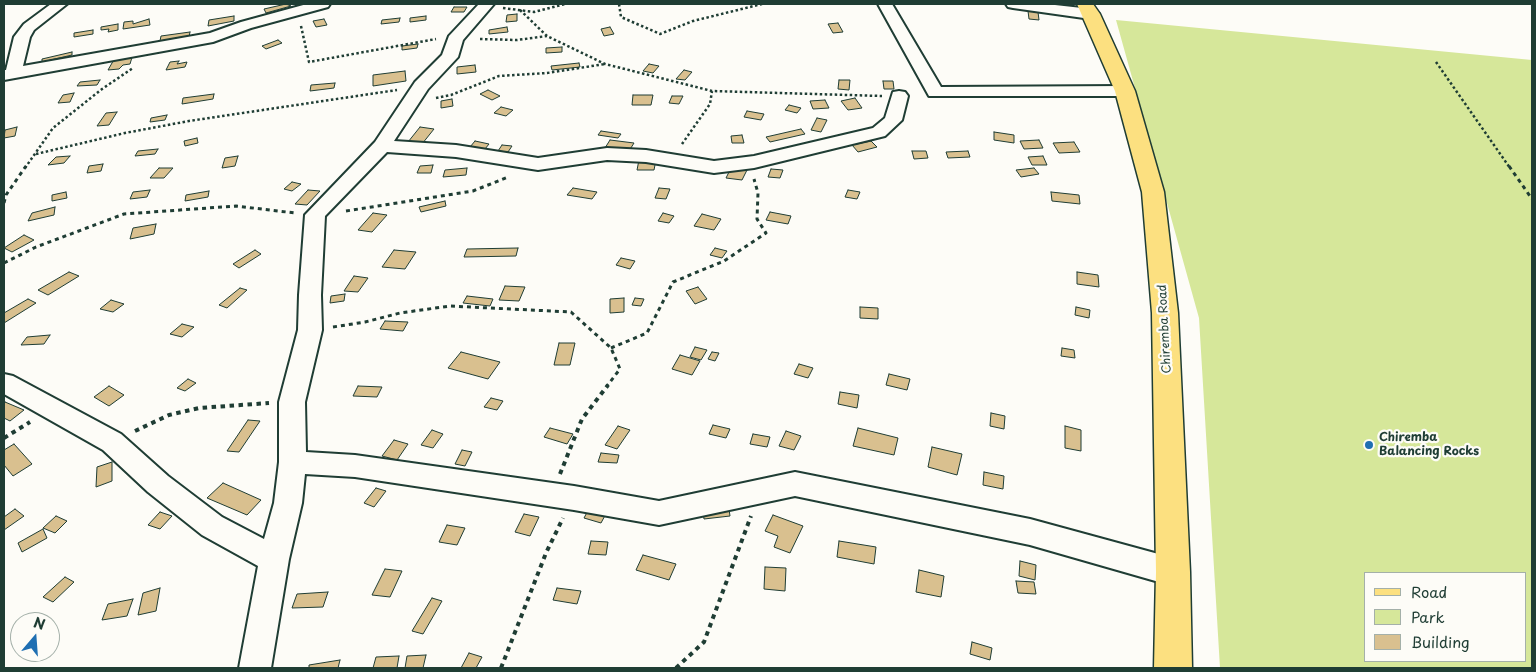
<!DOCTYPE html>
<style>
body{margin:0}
#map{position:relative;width:1536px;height:672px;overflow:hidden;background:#fdfcf7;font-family:"Playpen Sans",sans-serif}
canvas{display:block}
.frame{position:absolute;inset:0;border:5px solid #1f3d34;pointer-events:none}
.legend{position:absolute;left:1364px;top:572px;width:162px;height:90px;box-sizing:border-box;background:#fdfcf7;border:1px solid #a4b0a9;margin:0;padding:6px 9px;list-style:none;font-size:15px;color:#1f3d34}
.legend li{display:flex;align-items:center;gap:10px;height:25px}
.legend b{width:25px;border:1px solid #a4b0a9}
.north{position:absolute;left:10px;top:612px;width:50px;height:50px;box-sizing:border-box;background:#fdfcf7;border:1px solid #a4b0a9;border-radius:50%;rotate:18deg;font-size:14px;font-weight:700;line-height:20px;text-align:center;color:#1f3d34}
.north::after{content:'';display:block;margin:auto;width:18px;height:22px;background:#1f6fb2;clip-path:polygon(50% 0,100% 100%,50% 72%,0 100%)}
</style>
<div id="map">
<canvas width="1536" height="672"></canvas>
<div class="frame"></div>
<ul class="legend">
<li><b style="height:6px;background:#fce080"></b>Road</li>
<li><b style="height:14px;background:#d6e79a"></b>Park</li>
<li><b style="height:14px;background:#d9c08f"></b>Building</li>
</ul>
<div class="north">N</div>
</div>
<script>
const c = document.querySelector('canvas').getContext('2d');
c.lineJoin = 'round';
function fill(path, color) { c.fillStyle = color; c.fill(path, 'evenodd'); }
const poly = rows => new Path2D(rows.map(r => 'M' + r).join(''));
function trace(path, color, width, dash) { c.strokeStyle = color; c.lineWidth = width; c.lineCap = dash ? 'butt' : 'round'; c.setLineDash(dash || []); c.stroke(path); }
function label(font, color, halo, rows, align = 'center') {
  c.font = font + ' "Playpen Sans",sans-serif'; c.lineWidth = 4.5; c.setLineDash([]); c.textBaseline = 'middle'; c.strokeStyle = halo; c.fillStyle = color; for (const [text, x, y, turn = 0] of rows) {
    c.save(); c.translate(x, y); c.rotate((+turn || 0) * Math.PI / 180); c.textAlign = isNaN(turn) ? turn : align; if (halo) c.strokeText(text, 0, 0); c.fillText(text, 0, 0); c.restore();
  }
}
const green = poly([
 [1116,20,1532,60,1532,668,1220,668,1199,318],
 [1365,573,1525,573,1525,661,1365,661]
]);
const building = poly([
 [286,4,291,6,266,13,264,9,286,4],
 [454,7,467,7,464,12,451,12,454,7],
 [1028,11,1038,12,1039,20,1029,19,1028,11],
 [517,14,517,21,506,22,507,15,517,14],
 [234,16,234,21,208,26,209,20,234,16],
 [426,16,426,20,410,22,410,18,426,16],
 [400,18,399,22,381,24,382,20,400,18],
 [149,19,150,25,123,29,124,22,133,21,133,24,149,19],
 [324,19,327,25,316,27,313,21,324,19],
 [838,23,843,32,833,33,828,24,838,23],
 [118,24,118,30,108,32,109,29,101,30,101,27,118,24],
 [507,27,508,32,489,34,489,30,507,27],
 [610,27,614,34,604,36,601,29,610,27],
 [93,30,93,34,74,37,74,33,93,30],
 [190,32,189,37,160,41,161,36,190,32],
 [278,40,282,43,266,49,262,46,278,40],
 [418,44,417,48,402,50,402,46,418,44],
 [562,47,562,52,546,53,546,48,562,47],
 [72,52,72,55,42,62,42,59,72,52],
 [133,54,130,64,123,65,119,69,108,70,116,56,133,54],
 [179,61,177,64,187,62,185,67,166,70,170,62,179,61],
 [579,63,580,67,552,70,551,66,579,63],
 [649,64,659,66,653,73,643,71,649,64],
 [475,65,476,72,457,74,457,67,475,65],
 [684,70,692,72,685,80,676,79,684,70],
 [405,71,406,81,373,86,373,75,405,71],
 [100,80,97,85,77,86,80,82,100,80],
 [839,80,850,80,849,90,838,89,839,80],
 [883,81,893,81,894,89,884,89,883,81],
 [335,83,334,88,310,91,311,85,335,83],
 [488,90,500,96,492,100,480,94,488,90],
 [74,93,70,102,58,103,63,95,74,93],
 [214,94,213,99,182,104,183,98,214,94],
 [633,95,653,95,651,105,632,105,633,95],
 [672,96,683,96,679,104,669,103,672,96],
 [855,98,862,108,848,110,841,101,855,98],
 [452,99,453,106,441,108,441,101,452,99],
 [825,100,829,108,813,109,810,101,825,100],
 [789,105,801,108,797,113,785,110,789,105],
 [501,107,513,110,506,116,494,113,501,107],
 [747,111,764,114,761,120,744,117,747,111],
 [117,112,109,125,97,126,106,113,117,112],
 [167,115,165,120,150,122,151,118,167,115],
 [817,118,827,120,821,132,811,130,817,118],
 [17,127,15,136,4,138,5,130,17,127],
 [420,127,434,129,422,144,408,142,420,127],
 [801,129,805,134,770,142,766,137,801,129],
 [601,131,621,134,618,138,598,135,601,131],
 [994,132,1014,135,1014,143,994,140,994,132],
 [742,135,744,143,732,143,731,136,742,135],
 [197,138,198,143,185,146,184,141,197,138],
 [610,140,634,143,629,151,605,148,610,140],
 [1039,140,1043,148,1024,149,1020,141,1039,140],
 [475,141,489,144,485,149,470,147,475,141],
 [871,141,877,147,858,152,852,145,871,141],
 [1074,142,1080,152,1059,153,1053,143,1074,142],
 [502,145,512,146,508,152,498,151,502,145],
 [158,149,155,154,135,156,138,151,158,149],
 [912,151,926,151,928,158,914,159,912,151],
 [968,151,970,157,948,158,946,152,968,151],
 [70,156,64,163,48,165,56,157,70,156],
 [238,156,235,166,222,168,225,158,238,156],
 [1043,156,1047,165,1032,165,1028,157,1043,156],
 [639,160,656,160,654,170,637,170,639,160],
 [103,164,101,171,87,173,89,166,103,164],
 [433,165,431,173,417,173,420,166,433,165],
 [159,168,173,168,164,178,150,178,159,168],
 [467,168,466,175,443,177,445,170,467,168],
 [731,168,747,170,742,180,726,178,731,168],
 [1034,168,1039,174,1021,177,1016,170,1034,168],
 [771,169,783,170,780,178,768,177,771,169],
 [292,182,301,184,292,191,284,189,292,182],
 [573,188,597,192,592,199,567,195,573,188],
 [659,188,670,189,666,199,655,198,659,188],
 [150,190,147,197,130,199,133,192,150,190],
 [308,190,320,191,307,205,295,204,308,190],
 [848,190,860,192,857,199,845,197,848,190],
 [209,191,208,197,185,201,186,195,209,191],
 [66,192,67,198,52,201,52,195,66,192],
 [1051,192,1079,195,1080,204,1052,201,1051,192],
 [445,201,446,206,421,212,419,207,445,201],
 [55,207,54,215,28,221,32,213,55,207],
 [770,212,791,216,788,224,766,220,770,212],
 [373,213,387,215,372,232,358,230,373,213],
 [663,213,674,216,669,223,658,221,663,213],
 [702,214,721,219,714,230,694,226,702,214],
 [156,224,154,234,130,239,133,228,156,224],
 [24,235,34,240,12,252,4,248,24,235],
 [518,248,516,256,464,257,467,249,518,248],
 [715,248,727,251,722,258,710,255,715,248],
 [255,250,261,254,239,268,233,264,255,250],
 [394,250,416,252,405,269,382,267,394,250],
 [621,258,635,261,630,269,616,265,621,258],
 [69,272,79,276,48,295,38,290,69,272],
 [1077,272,1098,275,1099,287,1077,284,1077,272],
 [354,276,368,278,358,292,344,291,354,276],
 [505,286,525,287,519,301,499,300,505,286],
 [698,287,707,299,695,304,686,291,698,287],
 [240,288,247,290,227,308,219,305,240,288],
 [345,294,344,301,330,303,331,296,345,294],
 [467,296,493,299,490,306,463,303,467,296],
 [624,298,624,312,610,313,610,299,624,298],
 [635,298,644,299,641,306,632,305,635,298],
 [28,299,36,303,4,323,4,313,28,299],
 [111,300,124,304,113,312,100,309,111,300],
 [860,307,878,308,878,319,860,318,860,307],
 [1076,307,1090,310,1089,318,1075,315,1076,307],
 [385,321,408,322,403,331,380,329,385,321],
 [182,324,194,327,182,337,170,334,182,324],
 [50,335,44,344,21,345,27,337,50,335],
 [559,343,575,343,570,365,554,365,559,343],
 [695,347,707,350,701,360,690,357,695,347],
 [1062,348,1074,350,1075,358,1061,356,1062,348],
 [461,352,500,362,488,379,448,368,461,352],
 [712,352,719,353,715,361,708,359,712,352],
 [680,355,700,361,692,375,672,369,680,355],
 [799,364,813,368,808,378,794,374,799,364],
 [889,374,910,379,907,390,886,385,889,374],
 [188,379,196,383,185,391,177,388,188,379],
 [109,386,124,395,109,406,94,397,109,386],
 [358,386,382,387,377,397,353,396,358,386],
 [840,392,859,395,857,408,838,404,840,392],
 [491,398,503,401,497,410,484,407,491,398],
 [5,402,24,410,10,421,4,418,4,404,5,402],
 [991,413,1005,416,1004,429,990,426,991,413],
 [248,420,260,421,239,452,227,451,248,420],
 [713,425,730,429,726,438,709,434,713,425],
 [618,426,630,430,617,449,605,445,618,426],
 [1065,426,1081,430,1081,451,1065,448,1065,426],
 [550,428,573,434,567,444,544,437,550,428],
 [858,428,898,438,894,455,853,446,858,428],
 [432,430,443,434,433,448,421,445,432,430],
 [786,431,801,436,794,450,779,446,786,431],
 [753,434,770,437,767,447,750,444,753,434],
 [394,440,408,444,397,460,382,456,394,440],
 [14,444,32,464,13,476,4,465,4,450,14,444],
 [932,447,962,454,957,475,928,467,932,447],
 [462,450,472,452,465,466,455,464,462,450],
 [601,453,619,455,617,463,598,462,601,453],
 [112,462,112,481,96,487,97,467,112,462],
 [984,472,1004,476,1003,489,983,485,984,472],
 [223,483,261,500,247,515,207,498,223,483],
 [376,488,386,491,374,507,364,503,376,488],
 [728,502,730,516,704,519,702,505,728,502],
 [591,505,608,510,601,523,584,518,591,505],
 [15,509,24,516,4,530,4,517,15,509],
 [160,512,172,516,160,529,148,525,160,512],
 [524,514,539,517,530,536,515,532,524,514],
 [773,515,803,526,790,553,774,547,778,536,765,531,773,515],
 [56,516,67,521,55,533,43,528,56,516],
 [447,525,465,528,457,545,439,542,447,525],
 [43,529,47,538,22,552,18,543,43,529],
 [591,541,608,542,606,555,588,554,591,541],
 [839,541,876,547,874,564,837,557,839,541],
 [643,555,676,564,669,580,636,570,643,555],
 [1020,561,1036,565,1035,580,1019,576,1020,561],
 [765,567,786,568,785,591,764,589,765,567],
 [385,569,402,571,390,597,372,595,385,569],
 [919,570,944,576,941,597,916,592,919,570],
 [65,577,74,582,53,602,43,597,65,577],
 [1016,581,1034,582,1036,594,1018,593,1016,581],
 [160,588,156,611,138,615,143,593,160,588],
 [557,588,581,591,577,604,553,600,557,588],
 [328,592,323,607,292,608,297,594,328,592],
 [432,598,442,601,423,634,412,631,432,598],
 [133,599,127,616,102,620,108,604,133,599],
 [972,642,992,648,990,660,970,654,972,642],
 [469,653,482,657,476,668,461,668,469,653],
 [426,655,423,668,405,668,407,656,426,655],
 [399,656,397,668,373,668,376,657,399,656],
 [340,660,338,668,309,668,309,665,340,660]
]);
const pathFar2 = poly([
 [619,4,621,17,660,34,693,21,762,4],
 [503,8,534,12,565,4],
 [520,10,547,36,605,64,712,91,882,96],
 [301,26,309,62,436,39],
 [480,39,517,40,547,36],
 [1436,62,1510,168],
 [436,98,451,95,499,76,547,73,605,64],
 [682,144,710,104,712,91],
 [36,154,125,133,189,121,397,90],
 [25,168,53,128,102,89,133,68]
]);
const pathFar1 = poly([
 [1509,166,1532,199],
 [4,203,6,195,26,166],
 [346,211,473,191,508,177],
 [4,263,36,247,124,214,236,206,295,213],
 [333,327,365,322,400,313,450,306,571,312,611,348,620,369,607,386],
 [611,348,647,333,673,282,724,261,766,233,757,219,758,193,754,179]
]);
const path = poly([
 [135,431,169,415,199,408,269,403],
 [4,438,30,422],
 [560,474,582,419,608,385],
 [501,668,546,553,563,518],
 [676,668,704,642,751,516]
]);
const minor = poly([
 [51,4,67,4,34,30,30,37,23,66,210,33,241,22,307,4,330,4,328,7,251,28,213,42,4,80,4,70,6,70,14,37,24,24,51,4],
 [479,4,494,4,463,40,458,57,428,89,394,141,456,145,538,158,607,148,646,150,714,161,754,156,873,128,885,118,893,92,899,91,905,92,908,96,902,120,885,136,754,168,714,173,646,162,607,160,538,170,456,157,387,152,325,216,321,295,322,330,305,402,306,452,355,455,574,486,659,501,795,472,1030,519,1173,558,1184,562,1188,572,1184,582,1173,586,1030,545,795,496,659,525,574,510,355,477,305,474,302,503,289,559,271,668,239,668,258,566,202,535,148,492,103,450,4,394,4,374,13,376,121,434,168,476,222,517,264,539,274,503,279,462,279,402,298,330,299,295,305,215,375,142,415,82,442,55,449,36,479,4],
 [878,4,892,4,941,87,1125,86,1131,87,1134,91,1131,95,1125,96,929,96,878,4],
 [1006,4,1046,4,1091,9,1096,11,1099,14,1096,17,1091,19,1013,8,1008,7,1006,4]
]);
const major = poly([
 [1077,4,1093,4,1100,14,1135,91,1164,192,1178,313,1190,572,1192,668,1154,668,1156,572,1152,313,1142,192,1115,91,1077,4]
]);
const markers = [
 [1369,445,5,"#1f6fb2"]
];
const streetNames = [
 ["Chiremba Road",1165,329,-93]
];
const poiNames = [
 ["Chiremba",1379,438],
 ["Balancing Rocks",1379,452]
];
fill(green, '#d6e79a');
fill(building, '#d9c08f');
trace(building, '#1f3d34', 1);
trace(minor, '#1f3d34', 4);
trace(major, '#1f3d34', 3);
trace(pathFar2, '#1f3d34', 2.5, [2.5, 2.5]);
trace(pathFar1, '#1f3d34', 3, [4, 4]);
trace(path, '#1f3d34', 4, [4.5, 4.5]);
fill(minor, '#fdfcf7');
fill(major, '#fce080');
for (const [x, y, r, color] of markers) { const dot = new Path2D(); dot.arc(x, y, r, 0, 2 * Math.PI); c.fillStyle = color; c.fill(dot); trace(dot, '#fdfcf7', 2); }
label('12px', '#1f3d34', '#fdfcf7', streetNames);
label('bold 12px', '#1f3d34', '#fdfcf7', poiNames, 'left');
</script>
